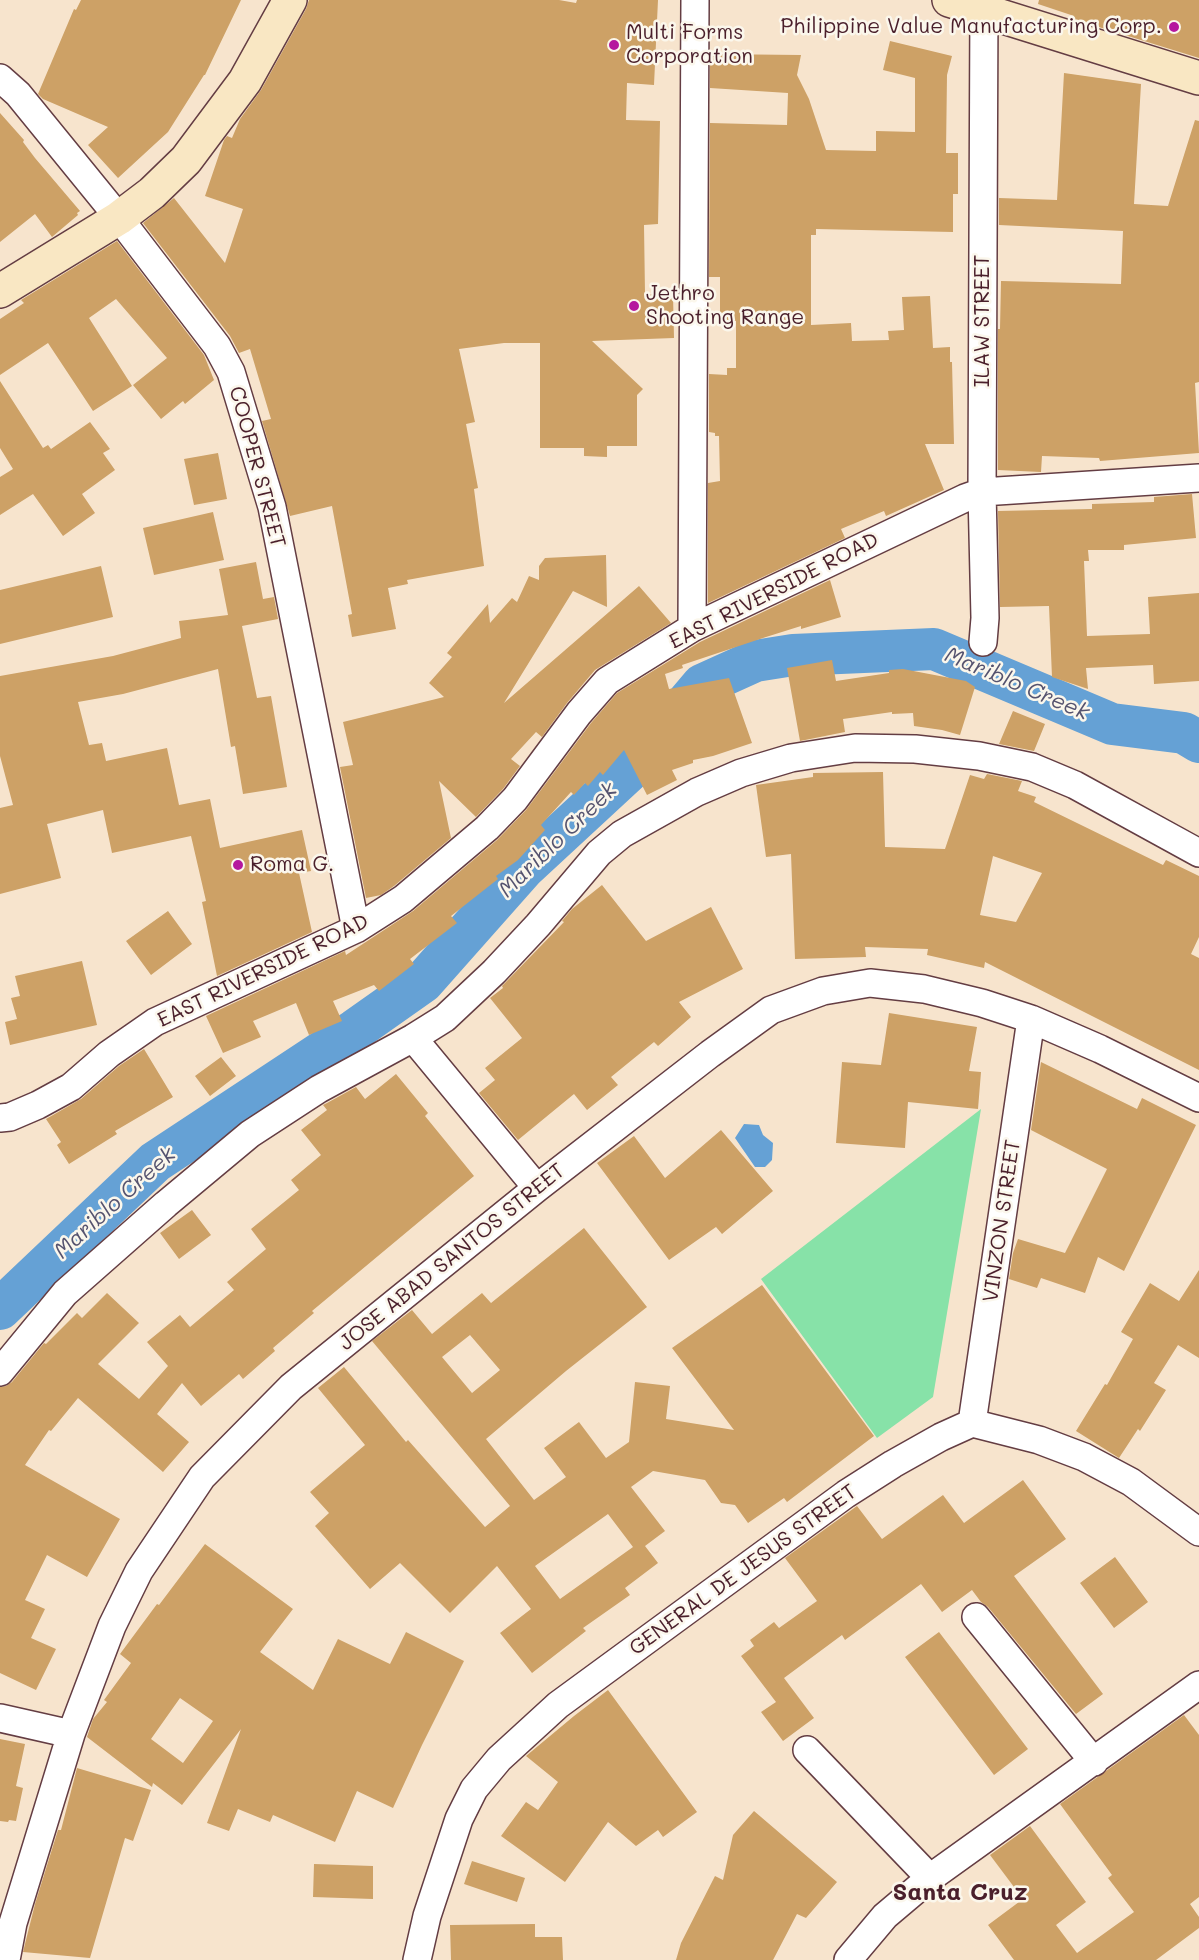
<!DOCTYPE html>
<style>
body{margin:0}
canvas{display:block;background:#f7e4cd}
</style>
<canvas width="1199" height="1960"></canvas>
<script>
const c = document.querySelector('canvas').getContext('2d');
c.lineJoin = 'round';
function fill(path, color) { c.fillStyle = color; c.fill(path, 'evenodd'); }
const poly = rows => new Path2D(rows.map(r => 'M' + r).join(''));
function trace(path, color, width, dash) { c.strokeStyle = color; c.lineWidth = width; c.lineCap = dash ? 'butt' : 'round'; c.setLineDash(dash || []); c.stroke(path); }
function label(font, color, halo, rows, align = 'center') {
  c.font = font + ' Mali,sans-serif'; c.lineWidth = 5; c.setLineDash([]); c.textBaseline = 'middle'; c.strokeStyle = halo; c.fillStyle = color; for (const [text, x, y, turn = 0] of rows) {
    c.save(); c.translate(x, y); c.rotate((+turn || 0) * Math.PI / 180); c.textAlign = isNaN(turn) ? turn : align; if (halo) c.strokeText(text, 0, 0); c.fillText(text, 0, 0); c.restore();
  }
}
const green = poly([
 [981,1109,933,1397,877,1438,761,1279]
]);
const water = poly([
 [744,1124,759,1125,763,1135,773,1143,772,1160,765,1167,755,1167,735,1138]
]);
const river = poly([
 [0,1309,155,1162,355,1030,423,982,524,868,631,769,702,685,755,661,793,655,934,649,1112,724,1184,733,1199,742]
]);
const building = poly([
 [81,0,241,0,205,75,204,75,168,132,118,178,88,145,108,127,43,99,38,94,74,9,76,10],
 [309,0,559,0,576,3,577,0,658,0,654,85,627,83,626,120,660,121,658,224,644,225,645,294,673,294,674,338,592,341,643,389,637,395,637,446,607,446,607,457,584,456,584,448,540,448,540,343,504,343,459,349,475,422,466,424,478,488,474,489,484,566,407,580,408,584,388,588,396,629,352,637,348,615,352,614,332,506,290,516,262,421,271,419,250,349,239,353,230,336,143,223,174,198,225,263,243,209,205,196,224,140,227,136,232,138,240,119,261,90,306,9],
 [1039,0,1199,0,1199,58,1073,19,1074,16,1038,4],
 [890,41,952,56,947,75,946,153,958,153,958,194,953,194,953,232,816,229,816,235,811,235,811,325,851,323,852,341,889,340,888,331,904,330,902,297,930,296,933,348,950,347,950,362,952,362,954,444,925,444,944,490,886,516,884,511,841,529,845,538,708,603,708,483,720,481,719,436,715,436,715,433,709,432,709,374,727,375,727,368,736,368,736,321,720,321,720,277,709,277,710,123,787,125,788,93,710,88,710,54,801,55,797,75,809,99,826,150,876,151,876,131,915,132,915,78,883,70],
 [1064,73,1141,84,1134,204,1168,206,1195,120,1199,121,1199,382,1195,383,1199,453,1100,461,1099,458,1042,456,1041,472,998,470,998,329,1000,329,1001,281,1121,284,1123,231,999,225,999,198,1057,200],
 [0,113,24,140,23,142,35,158,80,211,77,213,78,215,52,237,35,214,0,242],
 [117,241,204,355,214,380,185,404,183,401,161,419,133,385,167,358,116,299,89,318,132,386,93,411,48,343,0,375,0,319,24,303,21,300],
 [0,381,43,448,48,445,51,449,90,422,110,449,103,453,115,470,82,494,95,513,63,536,33,494,0,515,0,477,13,469,0,448],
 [218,453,227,499,194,505,184,459],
 [1192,494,1196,538,1124,545,1124,550,1088,550,1089,561,1084,561,1087,636,1150,634,1148,597,1199,593,1199,681,1154,684,1153,665,1086,668,1088,689,1052,677,1049,606,1000,607,998,511,1092,509,1092,504,1154,502,1154,497],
 [213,512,224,560,154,575,143,528],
 [606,555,607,607,573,591,504,703,639,586,671,623,595,670,567,703,542,737,536,732,511,759,520,766,503,789,476,817,439,781,451,838,394,886,381,895,366,898,340,767,353,765,343,722,444,697,429,683,452,657,447,653,488,604,490,623,512,598,517,602,529,576,539,580,539,566,545,558],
 [256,562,263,599,274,597,278,619,242,626,257,698,271,696,287,787,243,794,235,746,231,747,218,669,123,694,78,702,89,745,102,743,106,761,167,748,179,805,210,799,220,848,302,830,311,871,299,873,312,932,217,976,202,902,206,901,191,836,112,853,103,810,47,824,61,878,0,894,0,808,13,805,0,756,0,676,113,656,181,638,179,621,228,615,219,569],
 [101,566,113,617,0,644,0,590],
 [830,580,841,617,801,629,801,626,766,637,682,665,683,668,665,674,669,689,729,678,752,743,713,756,693,760,693,763,672,770,677,780,647,795,624,750,603,775,600,772,588,786,585,783,574,795,571,792,541,825,545,830,518,860,496,876,498,879,451,916,457,923,410,959,414,964,379,991,374,985,333,1001,342,1021,309,1035,296,1003,253,1021,261,1037,223,1053,206,1016,345,951,346,955,413,911,497,840,526,810,591,723,617,693,700,642],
 [832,660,836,681,889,673,889,670,903,669,966,681,975,687,960,735,942,730,914,726,913,713,892,714,892,712,843,719,845,732,800,741,787,668],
 [1013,711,1045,724,1034,751,999,744],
 [883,772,885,847,945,849,970,775,984,779,987,774,1022,781,1018,791,1036,797,1034,802,1163,865,1166,860,1199,876,1199,937,1191,954,1199,958,1199,1070,985,962,984,968,927,955,928,949,865,947,866,957,795,959,791,854,766,857,756,785,813,777,813,773],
 [993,856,1042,873,1016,922,980,915],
 [602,885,646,941,711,907,743,969,679,1002,691,1017,658,1046,654,1042,611,1077,618,1085,587,1110,574,1094,518,1140,479,1093,495,1080,485,1068,522,1038,490,998,503,988,502,986,564,922,562,921,572,909],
 [168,911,192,944,151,975,126,941],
 [82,961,97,1025,10,1045,5,1022,17,1019,11,998,20,996,15,976],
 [889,1013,977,1027,969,1071,981,1072,978,1109,908,1102,905,1148,836,1143,842,1062,881,1065],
 [144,1049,173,1097,115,1131,117,1134,69,1164,57,1145,61,1142,46,1119,81,1099,119,1066],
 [221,1057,236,1076,210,1096,195,1076],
 [1041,1062,1137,1109,1142,1098,1196,1125,1124,1271,1098,1257,1085,1293,1041,1278,1037,1288,1009,1279,1013,1253,1018,1239,1065,1253,1107,1169,1031,1130],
 [396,1074,428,1113,425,1116,474,1176,312,1311,314,1313,273,1348,275,1351,243,1379,239,1374,201,1406,182,1383,157,1414,189,1442,163,1472,78,1398,51,1431,49,1430,25,1465,120,1519,87,1577,47,1555,25,1600,45,1609,31,1638,56,1649,36,1690,0,1673,0,1387,6,1386,12,1382,44,1343,46,1344,77,1313,82,1318,107,1293,139,1323,98,1364,139,1399,168,1366,147,1342,180,1315,190,1327,234,1290,227,1282,266,1249,251,1229,299,1190,291,1180,321,1155,301,1130,327,1110,323,1105,327,1103,356,1087,365,1099],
 [721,1130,773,1191,722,1234,716,1227,669,1260,597,1163,634,1136,665,1178],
 [192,1210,211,1235,179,1259,160,1233],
 [584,1228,647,1307,566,1371,486,1439,534,1500,566,1477,544,1448,579,1422,606,1458,629,1442,635,1382,670,1386,666,1419,734,1430,672,1348,762,1285,874,1436,787,1502,784,1498,748,1523,735,1505,721,1503,705,1480,653,1471,631,1487,665,1531,645,1546,658,1563,625,1588,630,1595,583,1628,586,1631,532,1673,500,1633,531,1609,497,1566,450,1613,400,1563,370,1589,315,1526,329,1513,310,1492,365,1445,318,1388,344,1367,406,1442,408,1440,485,1527,510,1506,372,1341,412,1310,432,1334,482,1293,491,1303],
 [470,1335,500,1370,472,1393,442,1357],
 [608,1514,633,1547,560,1599,535,1566],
 [1199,1270,1199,1358,1178,1345,1154,1383,1166,1390,1140,1431,1138,1429,1119,1458,1076,1431,1105,1384,1107,1385,1133,1339,1121,1332,1150,1283,1179,1301],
 [1023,1480,1066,1539,1014,1576,1103,1694,1076,1714,988,1607,981,1602,972,1590,942,1612,921,1584,845,1640,842,1635,784,1678,814,1718,783,1741,761,1712,776,1702,741,1656,754,1646,750,1640,774,1622,779,1628,817,1601,785,1558,857,1506,882,1539,943,1495,964,1523],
 [205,1544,293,1609,260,1652,313,1690,338,1639,390,1664,406,1632,464,1661,422,1745,393,1808,357,1791,335,1842,273,1815,270,1822,238,1809,229,1831,207,1823,241,1729,182,1805,153,1783,152,1787,87,1737,93,1719,107,1702,104,1700,131,1663,120,1654,157,1604,159,1605],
 [180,1698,213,1721,183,1763,151,1739],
 [1115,1557,1148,1602,1114,1628,1080,1583],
 [939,1632,1028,1749,994,1775,905,1657],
 [608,1690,697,1812,663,1837,658,1830,636,1846,608,1822,565,1882,501,1836,526,1802,538,1810,558,1782,526,1756,574,1716],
 [1184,1715,1199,1735,1199,1897,1190,1904,1199,1917,1199,1928,1156,1960,1014,1960,988,1925,1023,1899,990,1855,1030,1826,1086,1902,1056,1925,1077,1953,1134,1912,1108,1878,1112,1875,1060,1804],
 [0,1739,25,1744,16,1786,23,1788,16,1821,9,1820,8,1822,0,1821],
 [77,1768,151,1790,133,1841,125,1838,90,1958,23,1952,35,1904,58,1830,61,1830],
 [754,1811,837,1882,806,1918,797,1914,773,1960,676,1960,681,1943,715,1876,723,1880,733,1835],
 [472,1861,525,1878,517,1902,464,1884],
 [314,1864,373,1866,373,1899,313,1897],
 [535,1924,535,1937,562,1937,563,1960,451,1960,450,1925]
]);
const street = poly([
 [0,78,18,94,119,218,217,346,231,372,272,507,356,929],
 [692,628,695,0],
 [983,642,985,618,982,492,984,0],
 [413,1038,537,1188],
 [0,1118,10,1117,38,1105,71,1087,109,1054,155,1022,356,929,403,899,487,828,515,799,579,713,607,681,692,628,965,498,982,492,1199,478],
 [0,1372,65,1293,166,1204,250,1134,319,1089,413,1038,445,1018,494,972,538,925,599,853,622,834,697,792,741,773,791,758,855,748,915,749,979,756,1032,767,1075,785,1199,853],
 [972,1423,1031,1019],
 [976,1617,1094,1762],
 [0,1718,71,1734],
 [807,1750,930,1878],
 [6,1960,13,1923,71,1734,112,1626,139,1571,202,1477,291,1387,537,1188,710,1054,771,1010,823,991,870,983,924,989,982,1003,1031,1019,1100,1049,1199,1098],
 [417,1960,427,1916,459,1819,474,1789,499,1759,558,1705,846,1494,893,1464,941,1437,972,1423,1039,1440,1084,1457,1131,1482,1199,1532],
 [848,1960,885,1916,930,1878,1199,1685]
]);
const secondary = poly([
 [949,0,1199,78],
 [0,291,119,218,152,193,186,160,245,81,290,0]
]);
const markers = [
 [1174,27,6,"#b5179e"],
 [614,45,6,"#b5179e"],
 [634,306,6,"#b5179e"],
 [238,865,6,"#b5179e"]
];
const poiNames = [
 ["Philippine Value Manufacturing Corp.",1162,27,"right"],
 ["Multi Forms",626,33],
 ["Corporation",626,57],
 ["Jethro",646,294],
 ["Shooting Range",646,318],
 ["Roma G.",250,865]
];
const streetNames = [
 ["ILAW STREET",983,321,-90],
 ["COOPER STREET",257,467,75],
 ["EAST RIVERSIDE ROAD",774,591,-27],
 ["EAST RIVERSIDE ROAD",263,971,-26],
 ["VINZON STREET",1002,1221,-82],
 ["JOSE ABAD SANTOS STREET",452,1257,-39],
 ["GENERAL DE JESUS STREET",743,1570,-36]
];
const waterNames = [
 ["Mariblo Creek",1017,684,23],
 ["Mariblo Creek",558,840,-44],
 ["Mariblo Creek",115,1203,-42]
];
const quarterNames = [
 ["Santa Cruz",960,1893]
];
fill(green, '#87e2a8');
fill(water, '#65a1d5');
trace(river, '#65a1d5', 42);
fill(building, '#cda166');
trace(street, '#643d43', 30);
trace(secondary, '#643d43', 36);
trace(street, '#fff', 27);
trace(secondary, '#f9e7c3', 33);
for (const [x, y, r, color] of markers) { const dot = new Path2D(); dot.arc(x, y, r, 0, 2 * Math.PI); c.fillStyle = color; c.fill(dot); trace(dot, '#fbf7ec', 2); }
label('21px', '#4a1f2b', '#fbf7ec', poiNames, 'left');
label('21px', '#4a1f2b', '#fbf7ec', streetNames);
label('italic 22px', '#55536f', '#fbf7ec', waterNames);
label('bold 24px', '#4a1f2b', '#fbf7ec', quarterNames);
</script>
